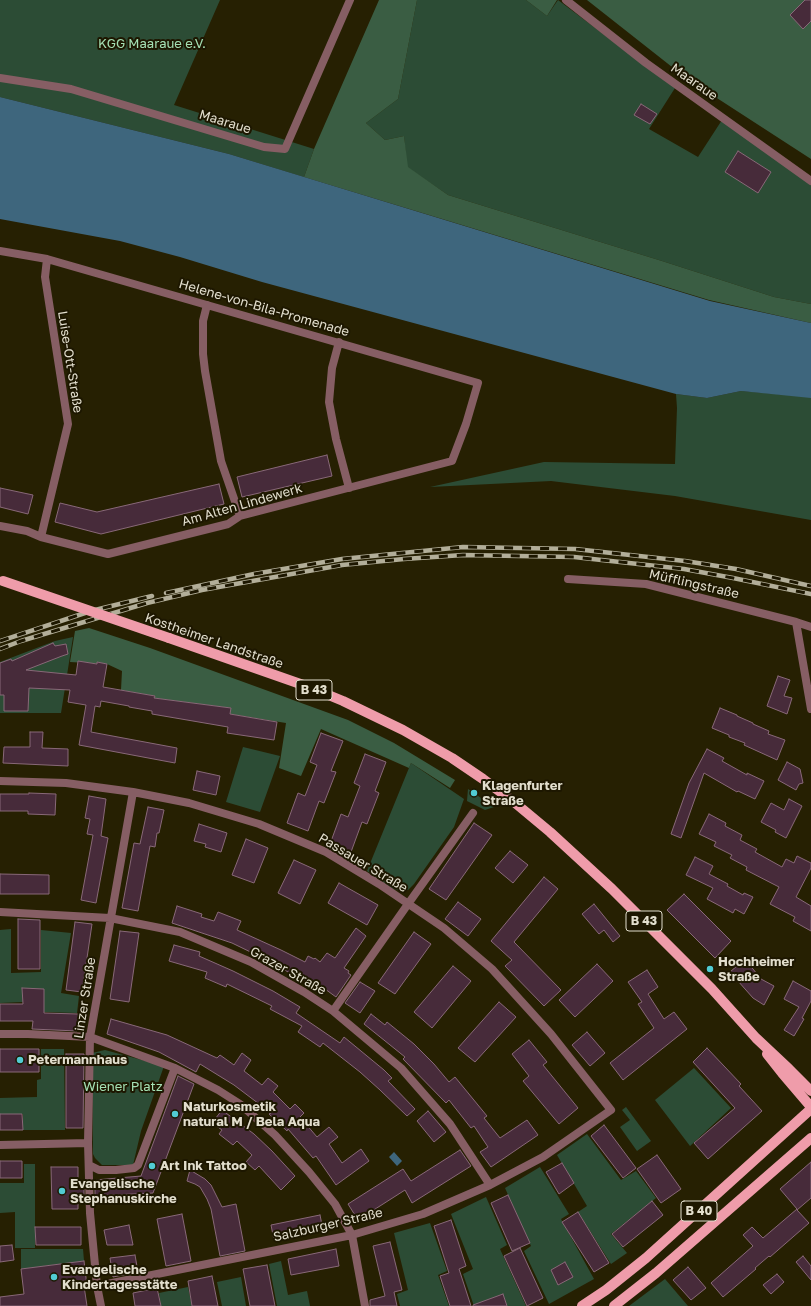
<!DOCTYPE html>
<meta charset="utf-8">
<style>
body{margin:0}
canvas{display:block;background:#262002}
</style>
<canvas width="811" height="1306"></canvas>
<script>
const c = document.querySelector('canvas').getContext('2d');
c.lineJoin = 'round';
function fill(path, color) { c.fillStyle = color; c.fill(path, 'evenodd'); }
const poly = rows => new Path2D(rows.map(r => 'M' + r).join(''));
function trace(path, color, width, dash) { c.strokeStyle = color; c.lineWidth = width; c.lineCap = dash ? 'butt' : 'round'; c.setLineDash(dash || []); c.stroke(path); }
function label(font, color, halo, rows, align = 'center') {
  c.font = font + ' "Golos Text",sans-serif'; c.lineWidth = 4; c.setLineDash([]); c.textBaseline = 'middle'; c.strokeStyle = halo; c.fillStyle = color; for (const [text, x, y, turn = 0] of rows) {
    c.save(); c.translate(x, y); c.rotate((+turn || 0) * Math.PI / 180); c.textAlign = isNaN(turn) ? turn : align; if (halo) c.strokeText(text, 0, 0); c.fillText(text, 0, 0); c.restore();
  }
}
const green = poly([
 [0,0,220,0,174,105,314,149,304,177,229,154,0,97],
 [417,0,526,0,547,16,558,0,675,88,649,129,698,157,722,120,811,181,811,304,774,297,662,261,448,195,407,167,404,136,385,140,366,123,398,99],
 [741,391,811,397,811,520,675,496,551,481,430,487,544,462,675,464,677,408,676,394,707,398],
 [73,637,61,713,0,713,0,662,55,641],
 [243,747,280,756,260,812,226,802],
 [411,763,464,799,454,827,414,884,408,890,399,890,393,889,367,871],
 [468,789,494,807,485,810,467,801],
 [11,929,11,973,41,972,41,930,71,933,61,993,79,996,77,1013,44,1012,44,989,22,988,23,1002,0,1003,0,930],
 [41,1049,64,1049,65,1130,23,1130,23,1114,0,1114,0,1098,37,1097,37,1080,41,1079],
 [105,1050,164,1066,141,1131,133,1165,102,1165,95,1158,93,1154,92,1053],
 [694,1068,731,1108,690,1146,655,1100],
 [626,1107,651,1141,637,1151,620,1127,630,1120,622,1110],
 [587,1134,621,1180,636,1171,656,1198,611,1234,627,1253,611,1264,578,1212,587,1206,557,1155],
 [24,1164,35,1164,35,1248,15,1248,15,1212,0,1213,0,1183,24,1183],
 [540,1167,569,1214,561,1219,594,1279,549,1304,524,1251,531,1246,505,1188],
 [486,1197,507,1245,500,1249,526,1306,474,1306,463,1274,473,1269,451,1214],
 [430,1223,447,1271,438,1275,449,1306,400,1306,397,1294,408,1290,394,1233],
 [21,1249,83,1249,84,1261,21,1269],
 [281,1261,288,1295,307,1291,310,1306,277,1306,269,1264],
 [241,1277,246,1306,222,1306,217,1282],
 [665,1279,688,1306,629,1306],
 [188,1287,192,1306,161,1306,159,1293]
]);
const forest = poly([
 [379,0,417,0,398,99,366,123,385,140,404,136,408,167,448,195,662,261,774,297,811,304,811,323,709,300,304,177,314,149],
 [526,0,557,0,547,16],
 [587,0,811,0,811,159,686,78],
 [89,628,150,648,348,720,394,743,455,780,450,788,411,763,409,768,321,729,301,776,279,768,286,723,230,714,231,708,154,698,155,696,121,690,122,671,107,664,70,662,75,631]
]);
const water = poly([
 [0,97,229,154,710,301,811,323,811,398,741,391,707,398,676,394,262,282,180,257,120,241,0,219],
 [394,1152,402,1161,397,1166,389,1157]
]);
const building = poly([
 [805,0,811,0,811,21,803,29,790,15,805,0],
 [641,104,657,114,650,124,634,115,641,104],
 [738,151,771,172,758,193,725,172,738,151],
 [327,455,332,476,242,497,237,477,327,455],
 [219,484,224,504,101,534,55,522,60,503,97,512,219,484],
 [0,488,33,495,28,514,0,507,0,488],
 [53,643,55,646,66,644,68,654,62,656,26,670,76,675,78,661,97,664,97,662,107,664,103,687,155,696,154,698,231,708,230,714,277,722,274,740,227,733,228,727,152,714,152,711,129,707,129,706,101,701,100,707,95,706,91,732,177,748,175,763,79,745,86,705,68,702,70,690,29,688,28,711,4,711,4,695,0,695,0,663,11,659,12,661,53,643],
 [778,676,790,680,784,696,792,698,787,714,767,706,778,676],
 [720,708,737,715,737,716,753,723,753,724,769,731,768,734,785,740,777,760,744,745,745,743,729,737,729,735,712,728,720,708],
 [30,732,43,732,42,748,68,749,68,766,3,763,4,747,30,747,30,732],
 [321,733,343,741,331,771,336,772,324,803,319,801,308,831,287,823,298,793,305,796,317,765,310,762,321,733],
 [707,749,724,758,722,761,747,775,747,773,764,781,755,799,738,791,737,792,704,773,681,838,671,834,689,783,707,749],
 [365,754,386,762,375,791,379,793,367,824,362,822,351,852,330,844,341,814,348,817,360,786,354,783,365,754],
 [787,762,800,769,803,783,799,784,796,790,778,780,787,762],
 [197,771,220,776,216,795,193,790,197,771],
 [29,793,56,794,55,815,28,814,28,811,0,811,0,794,29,794,29,793],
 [89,796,106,799,101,836,108,838,96,903,81,900,93,835,87,834,90,819,85,818,89,796],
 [789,799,802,806,786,838,775,832,776,830,761,822,771,803,784,810,789,799],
 [148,807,164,810,159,833,157,833,155,847,150,846,138,911,122,908,134,843,140,844,148,807],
 [709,814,726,823,725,826,742,835,740,840,757,849,755,852,782,867,786,859,794,863,797,856,811,863,811,868,796,897,811,906,811,931,793,921,795,917,770,904,779,887,746,870,747,867,730,858,732,855,714,846,716,842,699,834,709,814],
 [474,823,492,835,446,900,429,889,474,823],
 [199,824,227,833,221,852,205,847,206,844,194,841,199,824],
 [246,839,268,848,254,883,232,875,246,839],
 [510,851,528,865,513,883,495,868,510,851],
 [695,857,713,866,709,874,728,884,727,886,743,895,744,893,753,897,744,914,735,909,733,913,707,899,713,888,686,875,695,857],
 [294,860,316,870,300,904,278,893,294,860],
 [0,874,49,875,49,894,0,894,0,874],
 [544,877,558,889,514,942,561,990,544,1006,505,966,512,960,491,941,544,877],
 [339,883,378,905,367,925,328,903,339,883],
 [684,894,731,941,715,958,667,910,684,894],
 [458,902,481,919,468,936,445,919,458,902],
 [594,904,620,936,613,942,604,930,599,934,582,914,594,904],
 [177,906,202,914,201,917,214,921,218,912,241,921,237,930,281,950,305,962,308,956,314,959,315,958,320,962,327,953,335,958,356,928,366,936,344,968,349,971,348,973,351,975,336,997,314,981,311,985,267,960,232,943,172,923,177,906],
 [18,919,40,920,40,969,18,969,18,919],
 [75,922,92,924,82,992,66,990,75,922],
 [120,931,139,933,129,1002,110,999,120,931],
 [414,932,431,944,395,994,378,983,414,932],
 [174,945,200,952,199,956,233,971,273,991,300,1007,296,1013,340,1043,344,1037,384,1070,392,1078,388,1081,415,1109,407,1116,380,1090,360,1072,323,1043,320,1047,298,1032,302,1026,270,1009,272,1006,227,984,226,987,205,978,207,972,169,961,174,945],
 [745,959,761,979,774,986,764,1005,753,998,730,972,745,959],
 [597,964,613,981,575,1017,559,1000,597,964],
 [453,966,471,981,432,1028,414,1012,453,966],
 [647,970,658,987,648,994,664,1019,674,1012,687,1029,623,1080,610,1063,654,1028,638,1004,642,1002,628,982,647,970],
 [793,981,811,991,811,1001,802,1018,804,1019,794,1036,784,1030,799,1007,784,999,793,981],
 [360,982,375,991,360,1013,345,1003,360,982],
 [22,988,44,989,44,1013,78,1014,77,1031,32,1029,33,1021,0,1021,0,1004,23,1004,22,988],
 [499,1002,516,1017,475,1062,458,1048,499,1002],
 [371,1014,385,1025,387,1022,414,1044,434,1064,449,1082,455,1077,487,1116,484,1118,500,1138,527,1120,538,1135,491,1167,480,1152,488,1147,474,1126,471,1128,449,1100,446,1103,403,1059,405,1057,364,1024,371,1014],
 [111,1019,167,1035,217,1058,220,1055,234,1065,242,1053,251,1060,244,1071,262,1085,268,1078,278,1086,273,1092,290,1109,295,1104,304,1113,300,1117,317,1137,329,1127,338,1137,329,1144,342,1163,361,1149,369,1161,336,1185,316,1156,313,1158,288,1129,287,1131,269,1114,271,1113,234,1085,200,1064,196,1072,159,1052,107,1034,111,1019],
 [587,1032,605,1053,590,1066,572,1045,587,1032],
 [529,1040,547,1062,543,1065,578,1108,559,1124,523,1081,529,1076,512,1054,529,1040],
 [707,1048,741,1084,739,1086,762,1111,708,1159,694,1143,735,1108,693,1062,707,1048],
 [0,1049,39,1049,39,1072,0,1072,0,1049],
 [66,1054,84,1054,83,1128,66,1128,66,1054],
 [178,1076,194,1084,153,1193,95,1196,95,1180,141,1176,178,1076],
 [222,1110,254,1134,272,1151,295,1176,281,1190,259,1166,255,1170,246,1162,252,1155,237,1141,233,1145,219,1134,222,1130,212,1123,222,1110],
 [428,1111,446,1132,434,1142,417,1121,428,1111],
 [0,1114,22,1114,23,1130,0,1130,0,1114],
 [604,1125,636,1168,623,1178,591,1136,604,1125],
 [460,1150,471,1166,412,1203,405,1190,358,1220,348,1204,403,1169,411,1181,460,1150],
 [657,1155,681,1189,661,1203,637,1169,657,1155],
 [0,1161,22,1161,22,1178,0,1178,0,1161],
 [811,1162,811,1198,797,1210,809,1223,770,1257,769,1256,755,1268,756,1269,723,1297,711,1283,753,1246,743,1235,752,1227,763,1238,797,1209,780,1189,811,1162],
 [562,1163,574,1183,559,1194,546,1172,562,1163],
 [51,1167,78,1167,78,1181,84,1181,84,1197,78,1197,78,1209,52,1209,51,1167],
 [190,1170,205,1179,211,1185,222,1207,236,1204,245,1251,220,1256,211,1209,207,1199,200,1187,195,1184,187,1181,190,1170],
 [508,1195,530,1243,512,1251,491,1203,508,1195],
 [652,1201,663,1215,623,1247,612,1234,652,1201],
 [578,1212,609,1263,594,1272,562,1222,578,1212],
 [182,1214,191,1261,166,1266,157,1219,182,1214],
 [320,1215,323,1230,274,1240,271,1225,320,1215],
 [451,1220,466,1266,459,1269,471,1306,450,1306,440,1276,449,1273,434,1226,451,1220],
 [129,1225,133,1245,107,1245,104,1230,129,1225],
 [35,1227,81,1227,81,1245,36,1245,35,1227],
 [390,1242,402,1290,394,1292,397,1306,370,1306,370,1300,385,1296,373,1246,390,1242],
 [12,1245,14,1260,0,1262,0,1246,12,1245],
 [520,1248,543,1298,527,1306,504,1256,520,1248],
 [336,1249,339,1266,291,1275,288,1259,336,1249],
 [135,1255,138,1272,113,1277,110,1258,135,1255],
 [803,1256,811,1266,811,1280,796,1262,803,1256],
 [84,1261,87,1286,84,1286,87,1306,0,1306,0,1297,24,1294,21,1269,84,1261],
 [565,1262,573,1277,558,1285,551,1270,565,1262],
 [267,1265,275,1306,250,1306,243,1269,267,1265],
 [688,1267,706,1288,691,1300,673,1280,688,1267],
 [777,1274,784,1282,771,1294,763,1285,777,1274],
 [212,1276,218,1306,192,1306,188,1281,212,1276],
 [157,1288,161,1306,135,1306,133,1293,157,1288],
 [503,1294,507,1306,473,1306,473,1305,503,1294]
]);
const minor = poly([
 [566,0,646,63,811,181],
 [0,78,71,89,264,147,285,149,350,0],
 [0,251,47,259,478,383,466,424,452,461,240,516,228,524,108,554,41,537,27,531,0,526],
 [207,305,203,321,203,354,205,371,221,461,240,516],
 [339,342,332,368,329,402,336,439,349,488],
 [41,537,68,424,45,277,47,259],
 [568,579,646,584,796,622,811,627],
 [796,622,811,709],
 [0,781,66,783,133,792,189,803,259,824,326,852,379,884,444,928,492,969,551,1034,611,1110,543,1157,490,1185,423,1214,352,1235,97,1286],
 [0,912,110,918,180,932,251,962,304,992,333,1011,401,1068,450,1124,490,1185],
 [333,1011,408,904,473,813],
 [0,1034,28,1034,90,1037,175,1068,218,1090,240,1104,275,1135,309,1172,335,1204,352,1235,365,1306],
 [0,1145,88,1143],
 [89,1165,99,1170,116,1170,134,1168,138,1165,175,1068],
 [101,1306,97,1286,90,1213,88,1143,90,1037,133,792]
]);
const primary = poly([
 [169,638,309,687,343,701,403,730,452,758,483,779,514,802,550,832,612,889,712,989,756,1038,789,1069,811,1091],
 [767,1054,782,1073,811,1107],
 [582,1306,606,1290,646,1258,811,1109],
 [614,1306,656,1273,811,1138]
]);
const rail = poly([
 [166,593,254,574,342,559,463,547,575,549,685,561,736,569,811,586],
 [0,641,91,611,152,596],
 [0,649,21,641,147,603,202,590,342,565,404,559,463,555,574,557,684,569,733,578,811,594]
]);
const primaryBridge = poly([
 [3,581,169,638]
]);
const markers = [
 [474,793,4,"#51ccd3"],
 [710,969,4,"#51ccd3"],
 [20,1060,4,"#51ccd3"],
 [175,1114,4,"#51ccd3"],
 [152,1166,4,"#51ccd3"],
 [62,1191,4,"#51ccd3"],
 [54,1277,4,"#51ccd3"]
];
const shields = [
 [314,690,36],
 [644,921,36],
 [699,1211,36]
];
const shieldNames = [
 ["B 43",314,690],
 ["B 43",644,921],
 ["B 40",699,1211]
];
const parkNames = [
 ["KGG Maaraue e.V.",152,44],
 ["Wiener Platz",123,1087]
];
const streetNames = [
 ["Maaraue",694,82,35],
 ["Maaraue",225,122,17],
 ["Helene-von-Bila-Promenade",264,308,16],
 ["Luise-Ott-Straße",70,362,81],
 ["Am Alten Lindewerk",242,505,-16],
 ["Müfflingstraße",694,584,13],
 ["Kostheimer Landstraße",214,641,19],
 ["Passauer Straße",363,863,31],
 ["Grazer Straße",288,971,29],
 ["Linzer Straße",85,998,-81],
 ["Salzburger Straße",328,1225,-13]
];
const poiNames = [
 ["Klagenfurter",482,786],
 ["Straße",482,801],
 ["Hochheimer",718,962],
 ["Straße",718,977],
 ["Petermannhaus",28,1060],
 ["Naturkosmetik",183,1107],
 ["natural M / Bela Aqua",183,1122],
 ["Art Ink Tattoo",160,1166],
 ["Evangelische",70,1184],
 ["Stephanuskirche",70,1199],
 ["Evangelische",62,1270],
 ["Kindertagesstätte",62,1285]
];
fill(green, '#2c4c35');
fill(forest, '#3a5d43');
fill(water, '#3e667d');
fill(building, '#472b3a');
trace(building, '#886878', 1);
trace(minor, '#865e64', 8);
trace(primary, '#ef9caa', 10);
trace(rail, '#b2ae99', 4.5);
trace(rail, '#1d1700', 3, [9]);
trace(primaryBridge, '#ef9caa', 10);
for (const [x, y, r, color] of markers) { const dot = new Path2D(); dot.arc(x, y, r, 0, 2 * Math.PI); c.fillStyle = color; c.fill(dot); trace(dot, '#1d1700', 1.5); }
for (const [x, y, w] of shields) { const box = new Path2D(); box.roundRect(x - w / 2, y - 10, w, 20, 3); c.fillStyle = '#1d1700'; c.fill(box); trace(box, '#e2decd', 1); }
label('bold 12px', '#e2decd', null, shieldNames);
label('13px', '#a4e0b3', '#1d1700', parkNames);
label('13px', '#e2decd', '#1d1700', streetNames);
label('bold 13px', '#e2decd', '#1d1700', poiNames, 'left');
</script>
